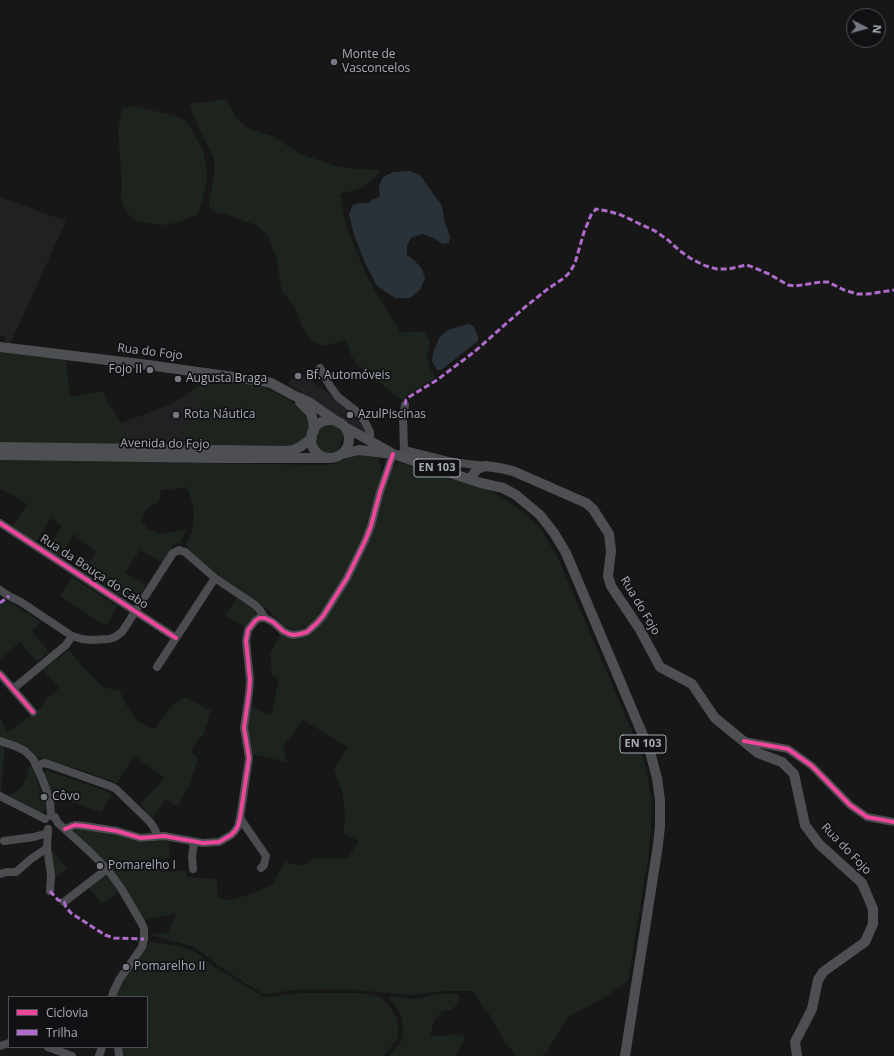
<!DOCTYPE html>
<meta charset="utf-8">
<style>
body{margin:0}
#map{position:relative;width:894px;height:1056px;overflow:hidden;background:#171717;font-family:"Open Sans",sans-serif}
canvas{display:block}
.legend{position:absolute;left:8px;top:996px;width:140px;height:52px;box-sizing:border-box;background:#111113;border:1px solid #4d4f55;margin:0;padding:5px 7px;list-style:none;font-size:12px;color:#a8adb8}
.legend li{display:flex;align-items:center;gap:8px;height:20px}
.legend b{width:20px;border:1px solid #4d4f55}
.north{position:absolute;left:846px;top:8px;width:40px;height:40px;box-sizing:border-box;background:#111113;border:1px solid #4d4f55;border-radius:50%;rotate:96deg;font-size:11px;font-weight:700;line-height:16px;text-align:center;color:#a8adb8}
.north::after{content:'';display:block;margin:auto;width:14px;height:18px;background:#757880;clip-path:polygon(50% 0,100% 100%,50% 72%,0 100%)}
</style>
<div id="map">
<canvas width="894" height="1056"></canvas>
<ul class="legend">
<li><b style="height:5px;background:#ed469a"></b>Ciclovia</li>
<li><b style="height:5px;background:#b06ccc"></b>Trilha</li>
</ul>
<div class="north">N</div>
</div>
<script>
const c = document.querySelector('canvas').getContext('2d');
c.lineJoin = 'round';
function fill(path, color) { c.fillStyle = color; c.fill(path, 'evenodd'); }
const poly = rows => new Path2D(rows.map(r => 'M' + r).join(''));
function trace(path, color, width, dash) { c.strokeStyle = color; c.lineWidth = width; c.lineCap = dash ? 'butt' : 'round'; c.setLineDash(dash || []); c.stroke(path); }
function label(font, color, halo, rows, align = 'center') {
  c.font = font + ' "Open Sans",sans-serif'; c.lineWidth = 3.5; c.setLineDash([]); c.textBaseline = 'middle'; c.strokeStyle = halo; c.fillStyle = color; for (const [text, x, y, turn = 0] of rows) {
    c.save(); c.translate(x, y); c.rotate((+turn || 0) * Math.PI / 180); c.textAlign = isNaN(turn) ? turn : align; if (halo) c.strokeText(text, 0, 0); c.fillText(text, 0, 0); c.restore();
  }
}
const built = poly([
 [0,197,66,221,10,344,6,342,4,336,0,336],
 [299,371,359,417,362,422,367,436,288,384],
 [187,394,198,398,201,401,202,406,199,411,183,428,186,432,185,445,128,445,121,423,169,405]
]);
const green = poly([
 [226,99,237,119,249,129,273,136,300,154,336,166,354,169,381,170,377,176,362,188,340,194,346,226,368,279,401,333,414,331,425,332,430,342,427,355,429,366,435,378,407,395,403,401,358,366,351,355,346,340,325,346,312,341,302,327,296,309,282,291,276,257,268,236,258,226,225,214,213,211,210,207,209,201,214,177,214,158,196,122,190,104],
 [134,106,179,117,187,122,203,150,206,164,207,178,204,195,198,214,179,222,170,224,161,225,137,221,129,215,124,208,121,199,122,182,118,130,122,108],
 [0,350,66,359,70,397,103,391,109,407,112,407,121,423,128,445,0,442],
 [209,377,257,385,275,392,287,399,298,406,305,412,308,418,309,425,308,431,305,437,301,442,288,447,185,445,186,432,183,428,199,411,202,406,201,401,198,398,187,394],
 [327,425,332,425,337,426,341,429,344,433,338,453,336,454,331,455,325,454,319,449,316,445,316,435,319,430],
 [361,455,378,458,381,465,381,478,370,519,346,573,316,619,308,625,300,629,292,630,284,626,267,609,231,584,192,554,187,549,187,543,191,534,193,524,194,509,187,487,161,490,159,501,146,509,142,521,148,530,161,534,186,530,183,538,179,543,173,544,171,547,171,550,162,563,140,550,125,572,146,585,134,604,83,571,96,552,74,534,58,558,47,550,62,526,51,518,35,543,12,528,27,504,1,489,0,490,0,460,326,465,337,463,349,457],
 [398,463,401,463,489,490,507,500,525,513,541,529,556,554,631,729,642,755,648,779,652,803,651,829,648,859,628,981,602,999,568,1017,546,1053,541,1056,516,1056,502,1038,489,1014,484,1009,473,991,446,991,408,995,357,990,328,989,292,990,271,994,264,994,258,991,215,963,195,947,150,935,168,932,177,913,144,920,74,833,75,830,79,828,125,836,143,843,152,842,156,840,169,842,170,858,157,859,164,872,186,870,186,877,217,879,218,898,233,900,271,886,285,862,303,866,314,858,347,859,359,841,343,833,345,819,343,796,334,768,348,747,303,720,283,747,286,762,252,754,246,730,251,706,269,715,272,714,279,678,272,675,270,654,281,632,288,638,299,639,311,634,367,547,371,531,392,467],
 [72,577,117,606,106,626,60,596],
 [237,598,254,609,256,612,255,616,250,620,245,627,225,615],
 [5,601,13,604,41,622,32,631,49,652,37,662,20,642,0,659,0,605],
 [69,650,83,667,103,687,116,690,119,690,126,704,136,720,146,726,152,728,156,727,166,713,176,702,184,698,187,698,211,711,203,737,199,737,191,752,198,758,189,788,186,789,178,807,166,799,152,819,140,804,165,778,134,756,116,784,112,781,69,766,68,768,41,758,0,738,0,718,3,722,6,732,17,726,30,716,39,709,47,698,59,688,43,670],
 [0,745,5,746,1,793,0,793],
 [30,763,38,780,37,781,43,800,45,800,46,809,43,812,38,811,9,795,16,792,22,786,26,778],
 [49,769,49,771,103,790,112,794,101,812,52,795,44,774,46,770],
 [50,848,67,869,55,878],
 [103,876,105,876,109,878,119,892,102,904,88,887],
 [150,942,174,945,194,951,216,968,264,997,278,996,300,993,360,993,381,997,391,1009,396,1017,398,1027,398,1035,397,1040,390,1048,384,1056,122,1056,121,1047,147,1047,147,997,114,997,116,992,148,943],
 [442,994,459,994,458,1004,452,1009,441,1012,434,1021,430,1036,461,1035,463,1036,464,1039,463,1041,456,1056,389,1056,401,1042,403,1034,402,1018,397,1008,388,996,413,999]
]);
const water = poly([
 [409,171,420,175,442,206,445,223,450,236,449,243,442,244,434,238,423,234,411,238,407,246,407,255,415,261,422,269,425,278,420,290,410,298,395,298,377,286,366,265,354,235,349,214,353,205,360,203,368,203,373,199,380,197,379,187,383,177,393,172],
 [468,324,473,326,476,332,478,337,478,341,441,370,437,370,432,361,433,353,439,338,448,330]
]);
const minor = poly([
 [320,368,330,386,338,397,356,411,364,420,370,432,370,441],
 [404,450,452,462,485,466],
 [402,454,404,450,403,418,405,405],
 [0,523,176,638],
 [0,590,9,596,21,602,72,636,82,639,90,640,109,639,115,637,122,632,173,553,179,550,185,552,215,578,255,605,259,609,265,618],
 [157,667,215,578],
 [0,674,33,712],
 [13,689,66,645,72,636],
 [0,741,15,746,25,751,33,759,41,776,46,789,50,802,51,816],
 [744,741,788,749,812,766,850,805,867,817,894,822],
 [36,766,44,763,48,764,110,786,116,789,149,821,153,826,158,836],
 [0,796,45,819],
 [51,816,55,817,58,823,89,851,107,869,121,888,142,924,144,929,144,939,142,947,119,980,113,993,112,997],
 [240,818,266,856,264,865,261,868],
 [48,829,47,848,51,875,50,891],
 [65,829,75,825,85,826,117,831,141,838,164,836,203,843,219,842,231,835,235,831,238,826,240,818,249,758,244,728,249,693,250,680,246,641,248,630,255,621,259,618,265,618,273,622,283,631,289,634,294,635,300,634,307,632,317,623,323,616,347,578,365,541,371,526,380,492,393,454],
 [4,841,34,837,48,833],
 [193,869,192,857,194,842],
 [0,874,7,872,16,872,31,859,47,848],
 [64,902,107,869],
 [0,1046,9,1043],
 [48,1047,72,1056],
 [118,1047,119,1056],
 [99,1056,102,1047]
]);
const major = poly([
 [0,347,148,365,262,381,271,383,293,395,309,402,339,423],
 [300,402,311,413,313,421,314,431],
 '311 439a19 19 0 1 1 38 0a19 19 0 1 1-38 0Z',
 [345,427,390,452],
 [0,447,288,451,293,450,300,447,312,438],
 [342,454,359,450,393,454,481,483,503,488,516,495,540,515,554,533,566,553,650,752,657,778,660,800,660,826,658,845,625,1056],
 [0,455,218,458,329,458],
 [470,479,477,469,485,466,500,468,513,471,586,503,593,509,609,534,611,551,608,576,611,586,639,628,660,667,692,684,715,718,758,753,782,762,794,774,805,825,819,844,862,883,873,909,873,924,865,942,823,972,818,980,812,1009,795,1042,797,1056]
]);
const quiet = poly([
 [405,405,406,400,409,397,437,380,474,352,525,307,549,288,564,278,570,272,575,263,584,232,591,215,596,209,608,211,621,215,655,231,668,240,680,251,693,260,706,266,717,269,728,269,747,265,755,268,769,274,788,285,795,286,821,282,828,282,844,290,857,294,868,294,894,290],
 [0,603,9,596],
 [50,891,58,900,64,902,66,907,71,913,105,935,114,938,144,939]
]);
const cycleway = poly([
 [0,523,176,638],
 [0,674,33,712],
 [744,741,788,749,812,766,850,805,867,817,894,822],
 [65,829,75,825,85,826,117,831,141,838,164,836,203,843,219,842,231,835,235,831,238,826,240,818,249,758,244,728,249,693,250,680,246,641,248,630,255,621,259,618,265,618,273,622,283,631,289,634,294,635,300,634,307,632,317,623,323,616,347,578,365,541,371,526,380,492,393,454]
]);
const markers = [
 [334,62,4,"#757880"],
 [150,370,4,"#757880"],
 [298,376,4,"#757880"],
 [178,379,4,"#757880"],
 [176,415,4,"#757880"],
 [350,415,4,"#757880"],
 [44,797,4,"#757880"],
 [100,866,4,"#757880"],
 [126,967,4,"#757880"]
];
const shields = [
 [437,468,46],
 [643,744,46]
];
const shieldNames = [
 ["EN 103",437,468],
 ["EN 103",643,744]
];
const poiNames = [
 ["Monte de",342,55],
 ["Vasconcelos",342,69],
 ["Fojo II",142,370,"right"],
 ["Bf. Automóveis",306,376],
 ["Augusta Braga",186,379],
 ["Rota Náutica",184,415],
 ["AzulPiscinas",358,415],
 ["Côvo",52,797],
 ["Pomarelho I",108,866],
 ["Pomarelho II",134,967]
];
const streetNames = [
 ["Rua do Fojo",150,352,7],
 ["Avenida do Fojo",165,444,1],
 ["Rua da Bouça do Cabo",94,572,33],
 ["Rua do Fojo",640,606,59],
 ["Rua do Fojo",846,849,46]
];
fill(built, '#212123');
fill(green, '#1d241e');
fill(water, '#2a3239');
trace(minor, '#4b4c50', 8);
trace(major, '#4d4f52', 10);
trace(quiet, '#b06ccc', 3, [6, 3]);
trace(cycleway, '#ed469a', 4);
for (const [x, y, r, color] of markers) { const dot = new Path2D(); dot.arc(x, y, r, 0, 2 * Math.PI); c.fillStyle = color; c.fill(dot); trace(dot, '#111113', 1.5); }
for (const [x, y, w] of shields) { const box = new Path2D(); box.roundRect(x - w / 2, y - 9, w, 18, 3); c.fillStyle = '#111113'; c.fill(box); trace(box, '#a8adb8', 1); }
label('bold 11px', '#a8adb8', null, shieldNames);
label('12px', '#a8adb8', '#111113', poiNames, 'left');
label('12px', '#a8adb8', '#111113', streetNames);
</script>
